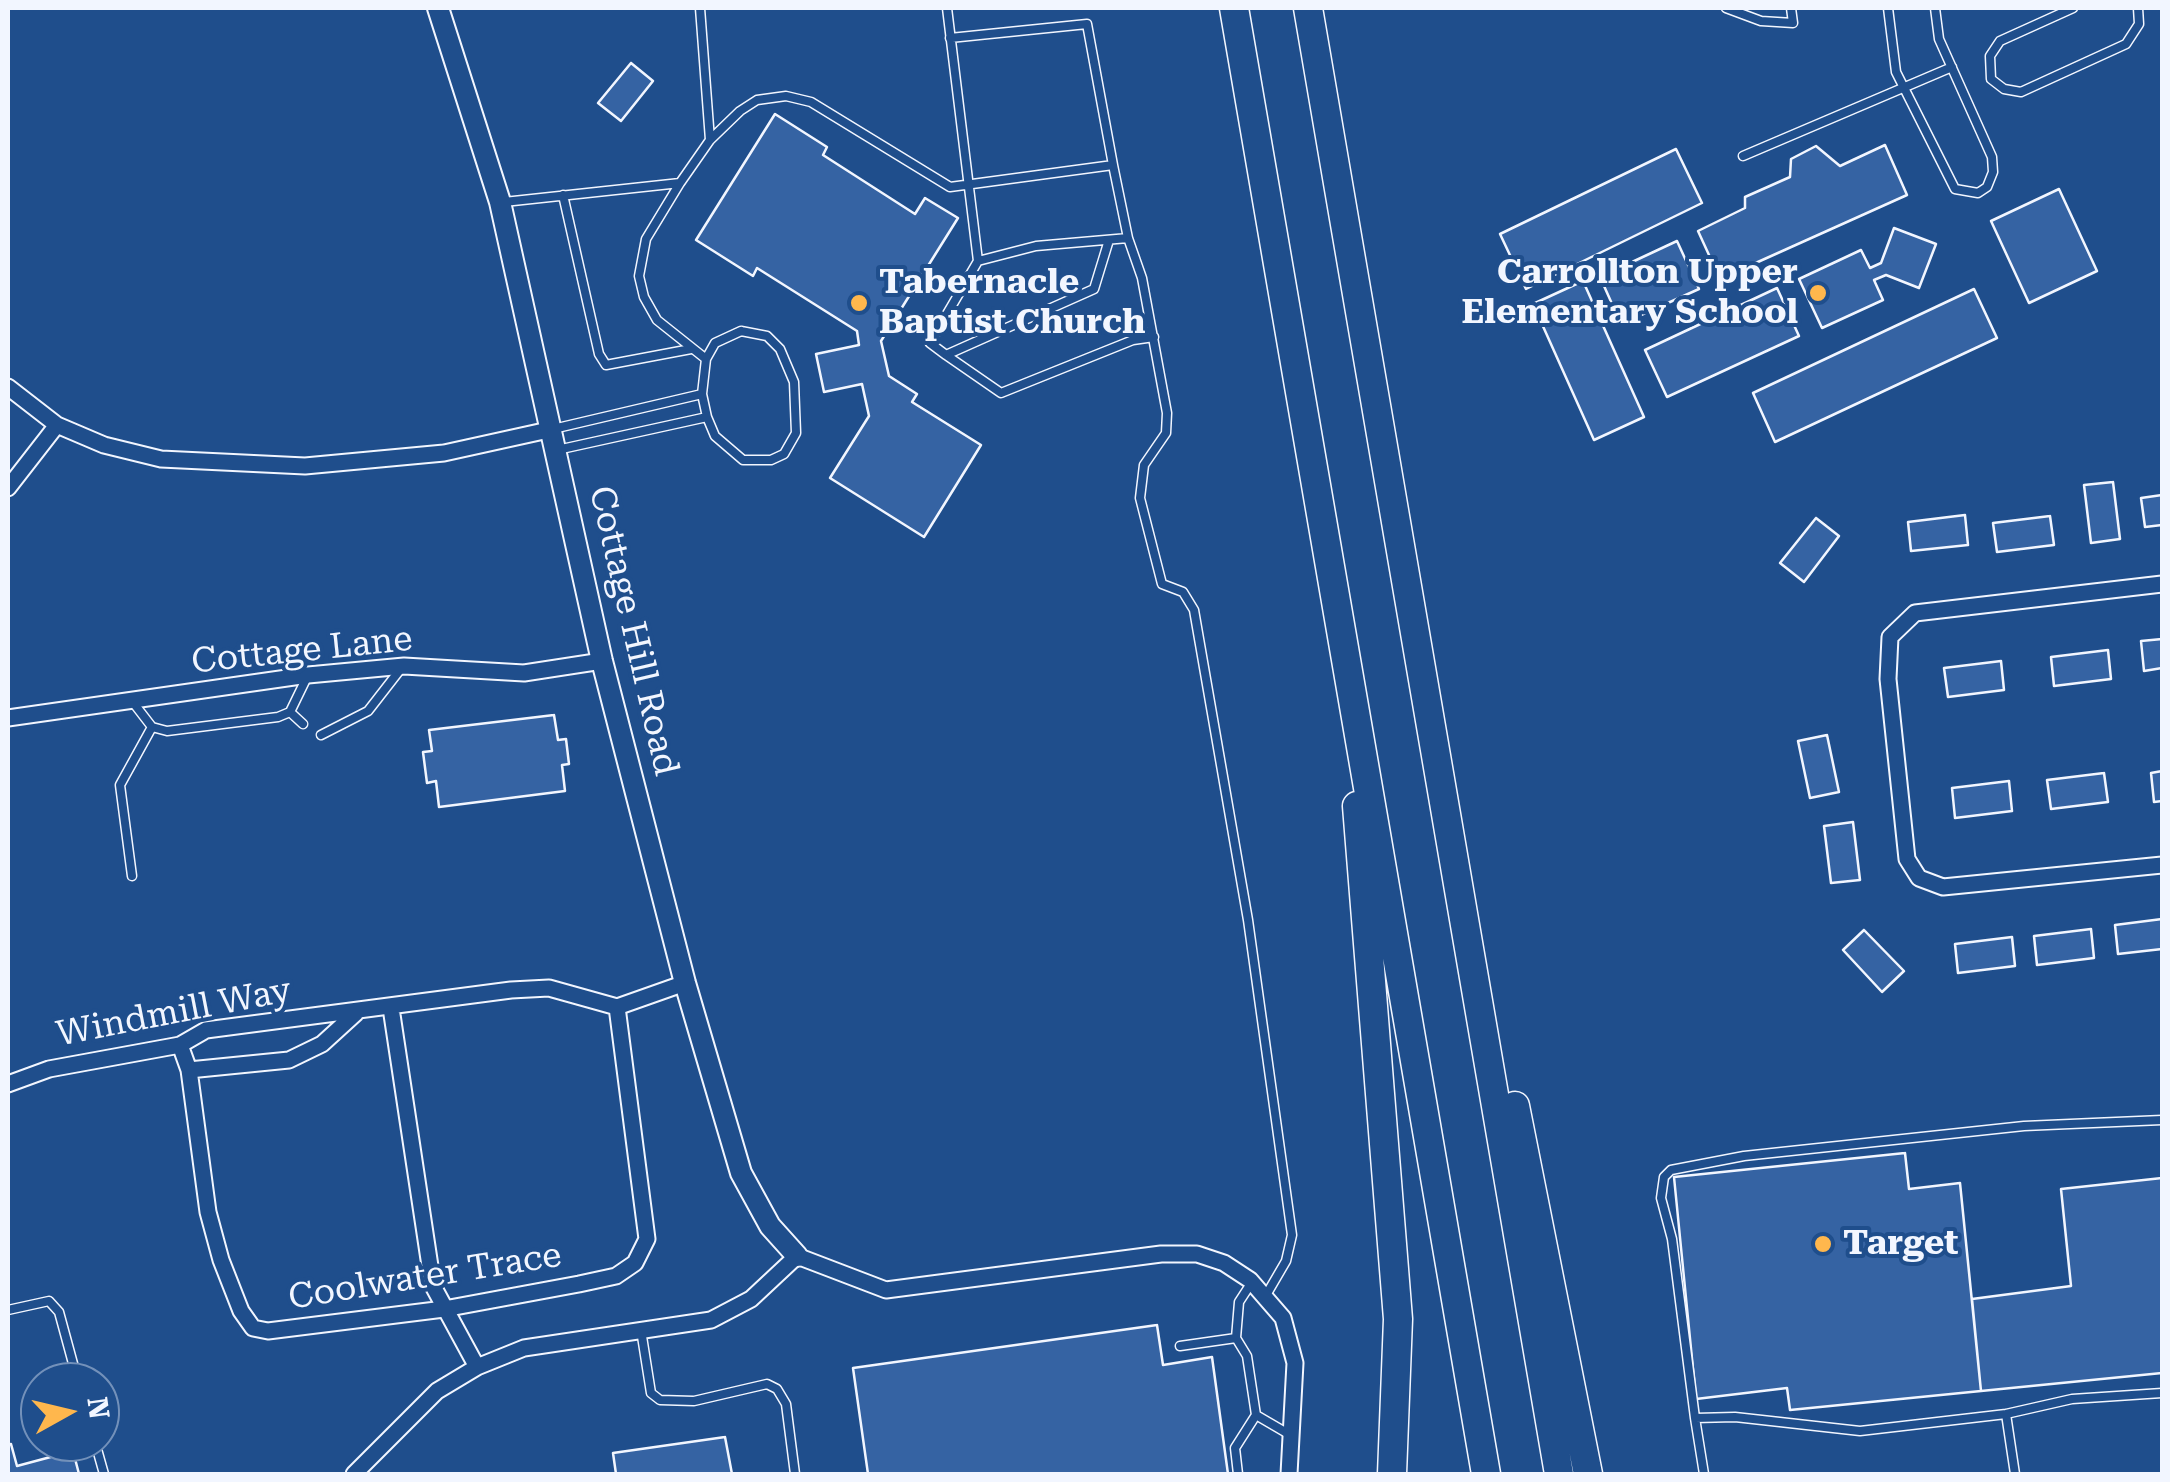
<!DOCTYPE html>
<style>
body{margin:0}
#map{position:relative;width:2170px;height:1482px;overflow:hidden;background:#1f4e8c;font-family:"Roboto Serif",serif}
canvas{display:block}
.frame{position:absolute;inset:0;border:10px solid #f2f6ff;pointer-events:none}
.north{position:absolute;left:20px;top:1362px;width:100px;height:100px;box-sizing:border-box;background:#1f4e8c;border:2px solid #7391ba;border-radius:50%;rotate:82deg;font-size:28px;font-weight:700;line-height:40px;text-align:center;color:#f2f6ff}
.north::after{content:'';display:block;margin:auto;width:35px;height:45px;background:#ffb74d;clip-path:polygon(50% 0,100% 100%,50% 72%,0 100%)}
</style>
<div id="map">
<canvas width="2170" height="1482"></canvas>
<div class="frame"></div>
<div class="north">N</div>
</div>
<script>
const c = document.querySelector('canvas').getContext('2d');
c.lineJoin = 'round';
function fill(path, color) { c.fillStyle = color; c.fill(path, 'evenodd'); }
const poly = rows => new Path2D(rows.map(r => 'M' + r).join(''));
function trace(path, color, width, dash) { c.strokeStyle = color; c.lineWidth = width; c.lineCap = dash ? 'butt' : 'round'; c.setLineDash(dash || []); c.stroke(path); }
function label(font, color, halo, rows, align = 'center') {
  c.font = font + ' "Roboto Serif",serif'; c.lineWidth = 8; c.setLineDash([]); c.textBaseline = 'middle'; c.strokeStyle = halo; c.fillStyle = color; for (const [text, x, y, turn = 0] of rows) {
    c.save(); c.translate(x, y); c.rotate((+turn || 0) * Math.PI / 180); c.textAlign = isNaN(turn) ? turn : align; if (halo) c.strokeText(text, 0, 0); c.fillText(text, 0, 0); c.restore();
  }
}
const building = poly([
 [631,63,653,81,621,121,598,103,631,63],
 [775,114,827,147,823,155,915,214,925,198,958,218,881,341,889,376,917,394,912,402,981,445,924,537,830,478,869,416,862,384,824,392,816,354,859,345,857,331,757,268,753,276,696,240,775,114],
 [1885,145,1907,195,1720,279,1698,231,1745,208,1745,197,1790,177,1791,159,1816,146,1840,166,1885,145],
 [1676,149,1702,203,1526,289,1500,234,1676,149],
 [2059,189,2097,271,2029,303,1991,221,2059,189],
 [1894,228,1936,244,1919,288,1886,275,1874,280,1883,300,1822,328,1799,279,1861,250,1870,268,1881,263,1894,228],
 [1677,241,1699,289,1621,324,1600,277,1677,241],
 [1583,281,1644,417,1594,440,1533,304,1583,281],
 [1777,288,1799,336,1667,397,1645,350,1777,288],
 [1974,289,1997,338,1775,442,1753,393,1974,289],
 [2113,482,2120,539,2091,543,2084,485,2113,482],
 [2162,495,2162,525,2145,527,2141,498,2162,495],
 [1965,515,1968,545,1911,551,1908,522,1965,515],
 [2050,516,2054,545,1997,552,1993,523,2050,516],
 [1816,518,1839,536,1804,582,1780,563,1816,518],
 [2162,639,2162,668,2144,671,2141,641,2162,639],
 [2108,650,2111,679,2054,686,2051,657,2108,650],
 [2001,661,2004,690,1948,697,1944,668,2001,661],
 [554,715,558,740,566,739,569,764,562,765,565,791,439,807,436,781,427,783,423,752,432,751,429,730,554,715],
 [1827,735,1839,792,1810,798,1798,741,1827,735],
 [2162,771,2162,801,2154,802,2151,773,2162,771],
 [2104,773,2108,802,2051,809,2047,780,2104,773],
 [2009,781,2012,811,1955,818,1952,788,2009,781],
 [1853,822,1860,880,1831,883,1824,826,1853,822],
 [2162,919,2162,949,2118,954,2115,925,2162,919],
 [2091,929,2094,958,2037,965,2034,936,2091,929],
 [1864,930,1904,971,1882,992,1843,950,1864,930],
 [2012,937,2015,966,1958,973,1955,944,2012,937],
 [1905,1153,1909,1189,1960,1183,1981,1391,1790,1410,1787,1388,1696,1399,1674,1177,1905,1153],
 [2162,1178,2162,1373,1981,1391,1972,1299,2071,1286,2061,1189,2162,1178],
 [1157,1325,1163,1365,1212,1357,1228,1474,868,1474,853,1368,1157,1325],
 [725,1437,732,1474,616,1474,613,1453,725,1437],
 [11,1444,17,1466,73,1451,79,1474,8,1474,8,1445,11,1444]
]);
const service = poly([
 [700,8,710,140],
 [1726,8,1761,21,1793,23,1791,8],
 [1888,8,1896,72,1955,189,1978,193,1987,187,1993,172,1992,157,1939,39,1935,8],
 [2073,8,2000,41,1990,56,1991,79,2004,89,2021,92,2126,44,2139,24,2138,8],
 [1743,156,1952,67],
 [1113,165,1128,238],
 [680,183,646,239,639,276,644,297,657,320,706,359],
 [563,195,599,354,606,365,691,349],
 [504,202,680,183,710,140,740,111,757,100,786,96,811,102,950,187,1113,165,1087,24,950,38],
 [1109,240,1094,289,946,355,1001,393,1133,340,1154,337],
 [978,261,1036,246,1128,238,1142,278,1167,413,1166,433,1144,465,1140,498,1162,584,1183,592,1194,610,1248,920,1292,1235,1286,1261,1265,1297],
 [741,331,767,336,780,349,794,382,796,433,784,454,771,460,743,460,715,436,707,417,702,394,706,359,715,343,741,331],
 [946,355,930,343,978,261,947,8],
 [553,429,702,394],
 [557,450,707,417],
 [132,701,152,727,167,731,278,717,290,712,308,675],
 [290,712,303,724],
 [321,735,368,711,403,666],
 [132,876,120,785,152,727],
 [8,1310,49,1301,59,1312,78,1382],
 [641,1330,651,1393,660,1400,694,1401,767,1384,777,1389,786,1404,795,1474],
 [1236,1338,1247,1356,1256,1415,1292,1436],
 [1180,1346,1236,1338,1239,1302,1252,1282],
 [2006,1414,2015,1474],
 [1695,1418,1672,1239,1661,1198,1664,1177,1671,1170,1744,1156,2024,1126,2162,1120],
 [95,1442,104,1474],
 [1238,1474,1235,1448,1256,1415],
 [1704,1474,1695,1418,1735,1417,1860,1431,2006,1414,2072,1399,2162,1393]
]);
const minor = poly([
 [8,387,57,425,104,445,161,459,305,466,444,453,553,429],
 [8,488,57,425],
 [2162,584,1915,613,1890,637,1888,679,1907,859,1919,878,1943,887,2162,865],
 [8,718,308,675,404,666,524,673,602,661],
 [391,1008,433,1286,477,1367],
 [180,1045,189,1070,208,1212,221,1260,241,1311,253,1328,268,1331,444,1309,579,1284,616,1276,635,1263,647,1239,617,1007],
 [189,1070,289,1060,322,1044,356,1013],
 [8,1084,49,1069,180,1045,206,1030,511,990,549,988,617,1007,685,983],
 [354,1474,437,1391,477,1367,524,1348,711,1320,751,1299,797,1256,886,1290,1161,1254,1197,1254,1224,1263,1250,1280,1283,1318,1295,1363,1289,1474]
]);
const tertiary = poly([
 [438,8,500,202,602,661,685,983,741,1173,770,1226,797,1256]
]);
const trunk = poly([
 [1234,8,1486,1474],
 [1308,8,1559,1474],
 [1357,806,1398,1319,1392,1474],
 [1515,1106,1588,1474]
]);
const markers = [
 [1818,293,10,"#ffb74d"],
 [859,303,10,"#ffb74d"],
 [1823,1244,10,"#ffb74d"]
];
const poiNames = [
 ["Carrollton Upper",1798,273,"right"],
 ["Elementary School",1798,313,"right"],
 ["Tabernacle",879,283],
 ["Baptist Church",879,323],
 ["Target",1843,1244]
];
const streetNames = [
 ["Cottage Hill Road",633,631,77],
 ["Cottage Lane",302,651,-6],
 ["Windmill Way",174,1013,-11],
 ["Coolwater Trace",425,1277,-9]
];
fill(building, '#3563a3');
trace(building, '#f2f6ff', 2.5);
trace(service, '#f2f6ff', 11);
trace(minor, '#f2f6ff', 19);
trace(tertiary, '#f2f6ff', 24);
trace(trunk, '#f2f6ff', 31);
trace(service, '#1f4e8c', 8);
trace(minor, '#1f4e8c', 15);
trace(tertiary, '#1f4e8c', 20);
trace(trunk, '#1f4e8c', 28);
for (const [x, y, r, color] of markers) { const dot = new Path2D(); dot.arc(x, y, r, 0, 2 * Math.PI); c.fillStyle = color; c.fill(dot); trace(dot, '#1f4e8c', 4); }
label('bold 35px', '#f2f6ff', '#1f4e8c', poiNames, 'left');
label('35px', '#f2f6ff', '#1f4e8c', streetNames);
</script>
